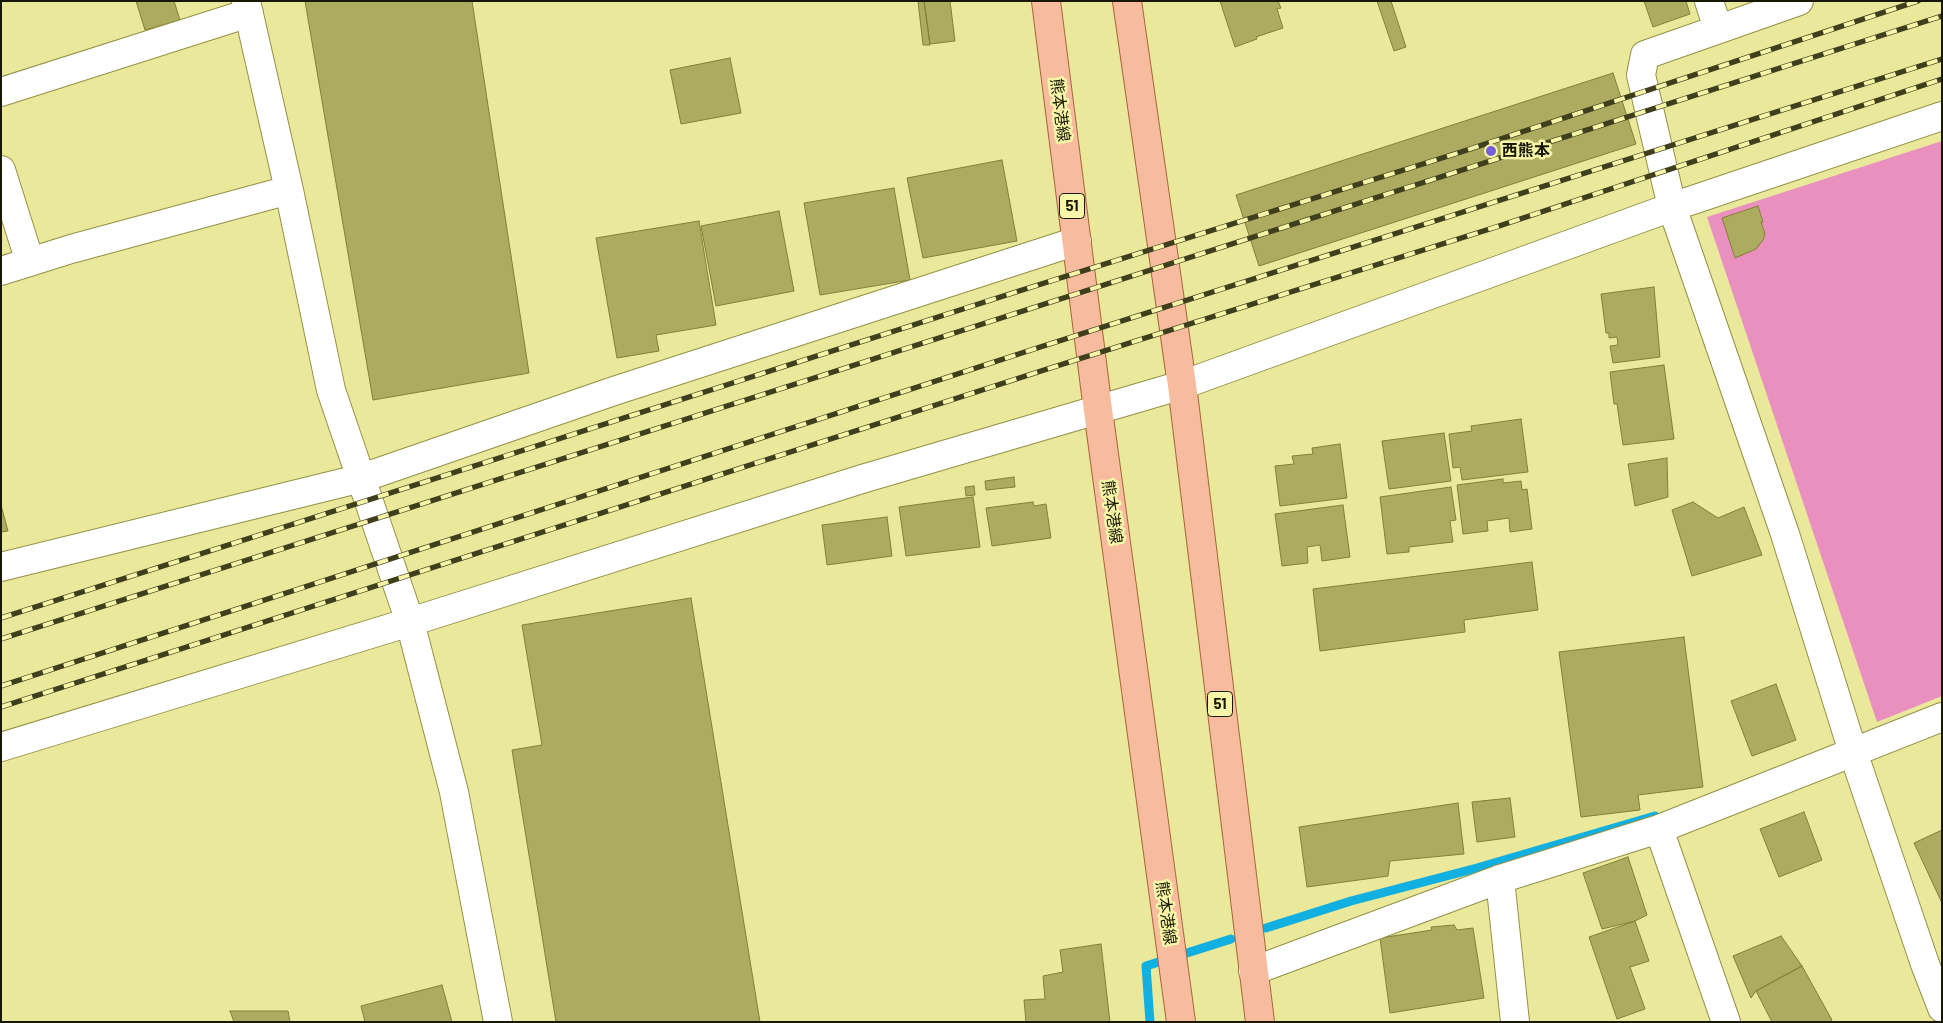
<!DOCTYPE html>
<meta charset="utf-8">
<style>
body{margin:0}
#map{position:relative;width:1943px;height:1023px;overflow:hidden;background:#e9e89b;font-family:Barlow,sans-serif}
canvas{display:block}
.frame{position:absolute;inset:0;border:2px solid #181700;pointer-events:none}
</style>
<div id="map">
<canvas width="1943" height="1023"></canvas>
<div class="frame"></div>
</div>
<script>
const c = document.querySelector('canvas').getContext('2d');
c.lineJoin = 'round';
function fill(path, color) { c.fillStyle = color; c.fill(path, 'evenodd'); }
const poly = rows => new Path2D(rows.map(r => 'M' + r).join(''));
function trace(path, color, width, dash) { c.strokeStyle = color; c.lineWidth = width; c.lineCap = dash ? 'butt' : 'round'; c.setLineDash(dash || []); c.stroke(path); }
function label(font, color, halo, rows, align = 'center') {
  c.font = font + ' Barlow,"Noto Sans JP",sans-serif'; c.lineWidth = 5; c.setLineDash([]); c.textBaseline = 'middle'; c.strokeStyle = halo; c.fillStyle = color; for (const [text, x, y, turn = 0] of rows) {
    c.save(); c.translate(x, y); c.rotate((+turn || 0) * Math.PI / 180); c.textAlign = isNaN(turn) ? turn : align; if (halo) c.strokeText(text, 0, 0); c.fillText(text, 0, 0); c.restore();
  }
}
const green = poly([
 [1942,141,1942,696,1877,722,1707,217]
]);
const stream = poly([
 [1266,928,1351,901,1477,868,1655,816],
 [1150,1022,1146,966,1231,939]
]);
const building = poly([
 [136,1,174,1,180,20,145,30,136,1],
 [305,1,472,1,529,373,373,400,305,1],
 [918,1,924,1,930,45,923,45,918,1],
 [924,1,950,1,955,41,930,44,924,1],
 [1220,1,1278,1,1281,8,1277,9,1283,28,1256,37,1257,39,1235,47,1220,1],
 [1377,1,1391,1,1406,47,1394,51,1377,1],
 [1644,1,1686,1,1690,14,1653,27,1644,1],
 [730,58,741,113,681,124,670,70,730,58],
 [1613,73,1636,144,1259,266,1236,195,1613,73],
 [1002,160,1017,241,923,258,907,178,1002,160],
 [894,188,910,280,820,295,804,203,894,188],
 [1758,206,1763,222,1761,222,1765,234,1763,240,1756,249,1735,258,1722,218,1758,206],
 [779,211,794,291,716,306,701,226,779,211],
 [699,221,716,325,656,335,659,351,617,358,596,238,699,221],
 [1654,287,1660,357,1613,363,1610,346,1618,345,1617,337,1609,338,1609,333,1606,333,1601,294,1654,287],
 [1664,365,1674,439,1623,445,1617,404,1614,404,1610,372,1664,365],
 [1521,419,1528,472,1462,480,1460,467,1453,468,1449,434,1472,431,1471,426,1521,419],
 [1444,433,1451,481,1389,489,1382,441,1444,433],
 [1340,444,1347,498,1280,506,1275,466,1294,464,1292,456,1313,454,1312,448,1340,444],
 [1667,458,1668,497,1635,506,1628,464,1667,458],
 [1014,477,1015,487,986,490,985,481,1014,477],
 [1503,479,1503,483,1521,481,1522,490,1527,489,1532,529,1510,532,1509,518,1487,521,1488,531,1463,534,1457,485,1503,479],
 [974,486,975,495,966,496,965,487,974,486],
 [1451,487,1456,520,1450,521,1453,542,1409,547,1409,552,1387,554,1380,497,1451,487],
 [973,497,980,547,906,556,899,507,973,497],
 [1033,502,1034,506,1046,504,1051,538,992,546,986,508,1033,502],
 [1693,502,1718,518,1744,507,1762,555,1692,576,1672,510,1693,502],
 [1,505,8,531,1,532,1,505],
 [1343,505,1350,557,1322,561,1320,545,1307,547,1308,563,1282,566,1275,514,1343,505],
 [887,517,892,556,827,565,822,525,887,517],
 [1532,562,1538,610,1464,620,1465,632,1320,651,1313,589,1532,562],
 [691,598,760,1022,556,1022,512,750,542,745,522,625,691,598],
 [1684,637,1703,787,1638,795,1640,810,1581,817,1559,652,1684,637],
 [1776,684,1796,740,1752,756,1731,701,1776,684],
 [1510,798,1515,837,1477,842,1472,802,1510,798],
 [1458,803,1464,854,1390,861,1388,876,1307,887,1299,827,1458,803],
 [1804,812,1822,860,1779,877,1760,829,1804,812],
 [1942,830,1942,903,1914,843,1942,830],
 [1628,857,1647,915,1635,921,1602,929,1583,873,1628,857],
 [1635,921,1649,961,1630,967,1645,1009,1617,1019,1589,937,1635,921],
 [1454,925,1457,930,1473,928,1484,998,1390,1013,1380,938,1432,930,1431,927,1454,925],
 [1781,936,1802,966,1756,991,1751,998,1733,956,1781,936],
 [1101,944,1110,1022,1026,1022,1024,1000,1045,999,1043,976,1063,972,1060,950,1101,944],
 [1802,966,1832,1020,1829,1022,1772,1022,1756,991,1802,966],
 [442,985,452,1022,365,1022,361,1006,442,985],
 [230,1011,288,1011,290,1022,234,1022,230,1011]
]);
const minor = poly([
 [246,1,289,190,331,390,410,622,454,792,498,1022],
 [1709,1,1718,29],
 [1799,1,1645,55,1641,75,1672,207,1785,534,1853,752,1925,964,1942,1008],
 [1,92,249,13],
 [1,170,30,262],
 [1,271,71,249,289,190],
 [1,567,362,478,614,391,1077,241],
 [1,747,410,622,862,479,1182,385,1672,207,1942,116],
 [1659,829,1726,1022],
 [1500,879,1515,1022],
 [1253,971,1500,879,1659,829,1942,717]
]);
const major = poly([
 [1046,1,1098,410,1181,1022],
 [1127,1,1182,385,1260,1022]
]);
const rail = poly([
 [1,618,1019,291,1461,152,1918,1],
 [1,639,1942,16],
 [1,686,1034,349,1942,59],
 [1,707,1041,371,1496,227,1942,79]
]);
const markers = [
 [1491,151,6,"#765fda"]
];
const shields = [
 [1072,206,25],
 [1220,704,25]
];
const shieldNames = [
 ["51",1072,206],
 ["51",1220,704]
];
const streetNames = [
 ["熊本港線",1060,110,83],
 ["熊本港線",1112,512,82],
 ["熊本港線",1166,913,82]
];
const poiNames = [
 ["西熊本",1502,151]
];
fill(green, '#e990bf');
trace(stream, '#12afe1', 9);
fill(building, '#adab60');
trace(building, '#828035', 1);
trace(minor, '#939146', 30);
trace(major, '#a6653b', 30);
trace(minor, '#fff', 28);
trace(major, '#f7bc9d', 28);
trace(rail, '#3f3e1d', 5.5);
trace(rail, '#f6f5a8', 4, [11]);
for (const [x, y, r, color] of markers) { const dot = new Path2D(); dot.arc(x, y, r, 0, 2 * Math.PI); c.fillStyle = color; c.fill(dot); trace(dot, '#f6f5a8', 2); }
for (const [x, y, w] of shields) { const box = new Path2D(); box.roundRect(x - w / 2, y - 12.5, w, 25, 4); c.fillStyle = '#f6f5a8'; c.fill(box); trace(box, '#181700', 1); }
label('bold 15px', '#181700', null, shieldNames);
label('16px', '#181700', '#f6f5a8', streetNames);
label('bold 16px', '#181700', '#f6f5a8', poiNames, 'left');
</script>
